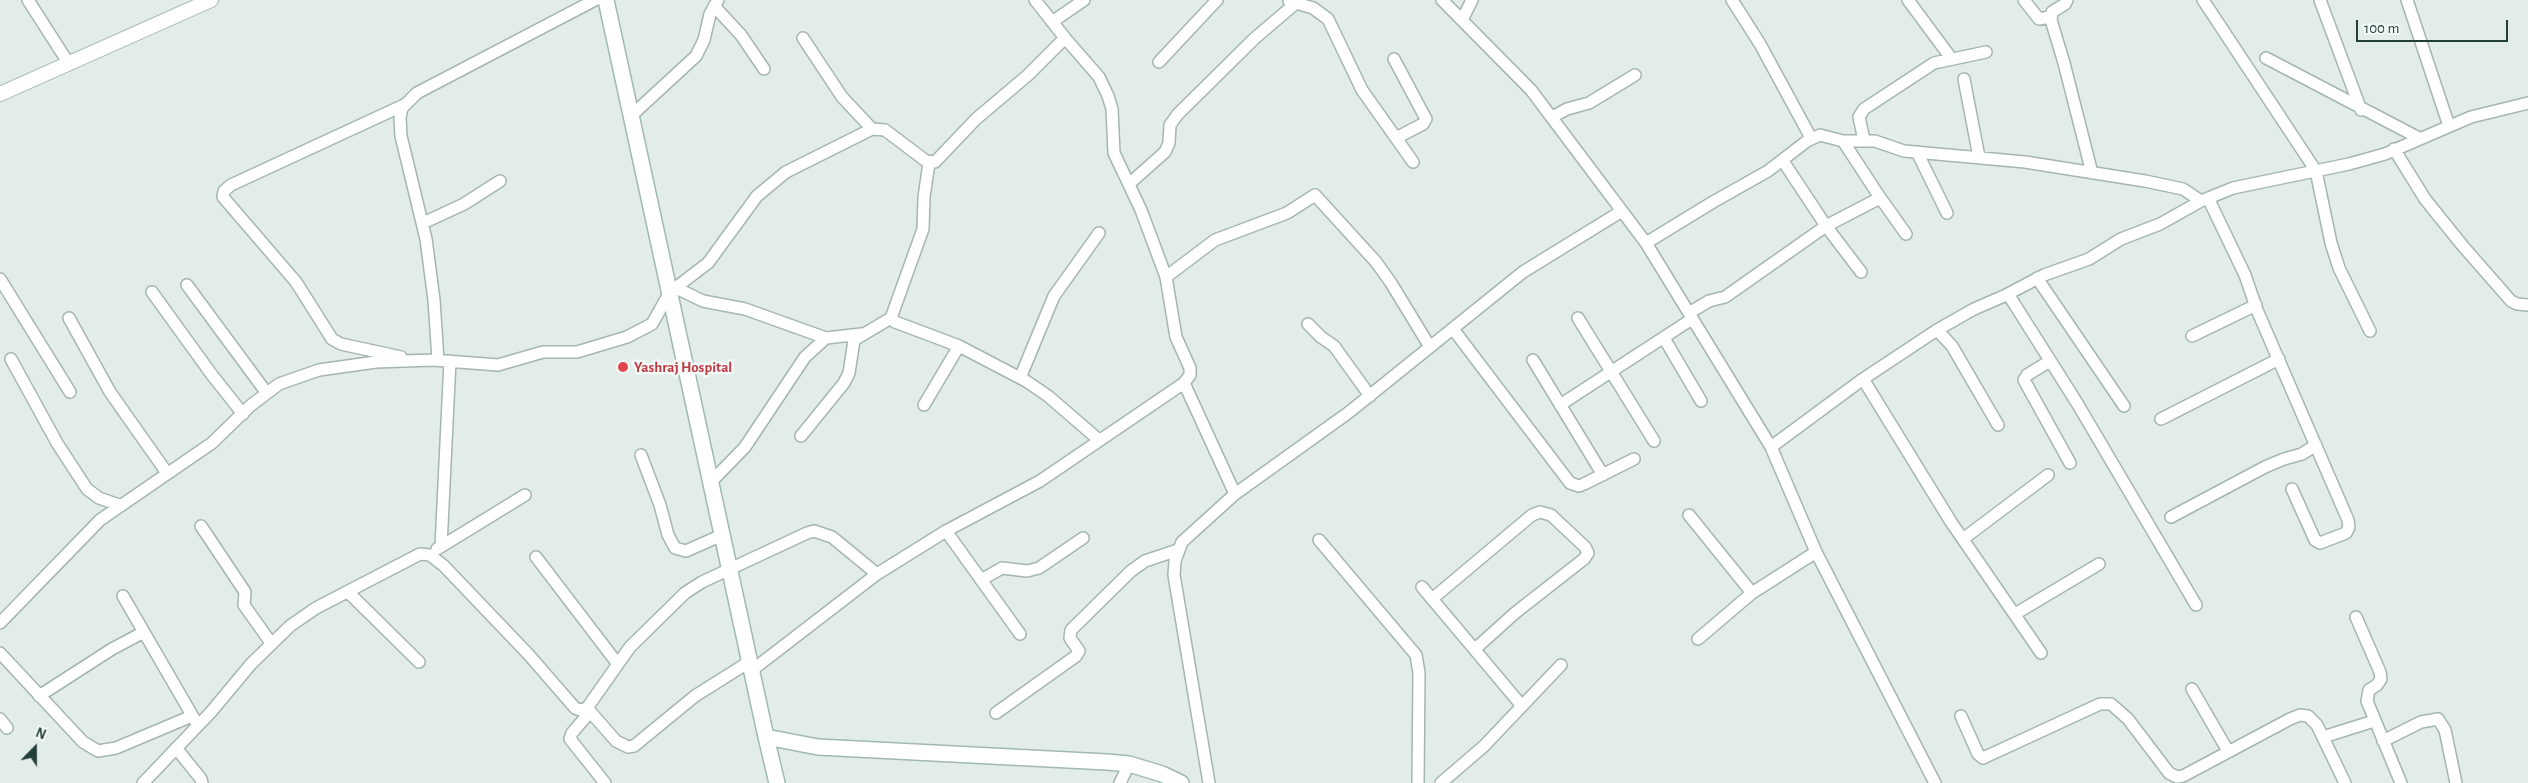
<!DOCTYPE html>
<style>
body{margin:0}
#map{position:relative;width:2528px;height:783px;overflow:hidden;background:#e2ede9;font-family:"Alegreya Sans",sans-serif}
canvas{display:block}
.north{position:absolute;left:10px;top:723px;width:50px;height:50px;-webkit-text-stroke:4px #f3f9f6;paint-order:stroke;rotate:22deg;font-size:14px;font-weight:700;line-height:20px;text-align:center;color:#223e38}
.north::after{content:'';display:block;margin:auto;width:18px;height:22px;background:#223e38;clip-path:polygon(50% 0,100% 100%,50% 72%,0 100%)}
.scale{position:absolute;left:2356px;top:20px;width:152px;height:22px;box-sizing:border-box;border:2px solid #223e38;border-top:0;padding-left:6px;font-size:15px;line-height:18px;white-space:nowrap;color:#223e38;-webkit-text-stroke:4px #f3f9f6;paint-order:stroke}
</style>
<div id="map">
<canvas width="2528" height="783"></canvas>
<div class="north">N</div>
<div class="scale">100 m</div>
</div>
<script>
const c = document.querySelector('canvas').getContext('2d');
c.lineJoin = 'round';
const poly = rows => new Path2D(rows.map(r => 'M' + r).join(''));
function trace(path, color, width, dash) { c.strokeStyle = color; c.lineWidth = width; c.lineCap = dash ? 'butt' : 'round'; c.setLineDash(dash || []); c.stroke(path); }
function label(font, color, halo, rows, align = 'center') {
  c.font = font + ' "Alegreya Sans",sans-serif'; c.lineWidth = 5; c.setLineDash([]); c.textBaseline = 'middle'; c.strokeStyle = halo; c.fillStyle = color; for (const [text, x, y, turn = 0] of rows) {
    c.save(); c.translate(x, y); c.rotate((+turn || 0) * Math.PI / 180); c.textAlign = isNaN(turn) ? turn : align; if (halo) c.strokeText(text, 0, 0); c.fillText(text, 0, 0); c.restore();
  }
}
const minor = poly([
 [28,0,69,64],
 [1035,0,1065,38],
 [1442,0,1531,90,1646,243,1771,447,1816,552,1935,783],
 [1732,0,1760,44,1811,138],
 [1908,0,1951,58],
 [2024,0,2039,19,2050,17],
 [2067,0,2065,4,2052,12,2051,20,2064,63,2092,173],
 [2203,0,2316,171,2331,243,2339,268,2370,331],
 [2320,0,2361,110],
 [2407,0,2449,126],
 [1289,1,1313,8,1328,19,1362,90,1413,162],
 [714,6,741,35,764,69],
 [1462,20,1472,0],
 [1052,22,1084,0],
 [803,38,842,97,872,129],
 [2266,58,2419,138],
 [1394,59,1426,119,1423,124,1396,138],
 [1159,62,1217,0],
 [1964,79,1979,157],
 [632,115,696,56,704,40,710,14,718,0],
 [1552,117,1567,109,1589,103,1635,75],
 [1864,140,1859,117,1864,109,1934,63,1986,52],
 [2394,149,2425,199,2462,245,2511,301,2517,304,2528,305],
 [1917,152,1947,213],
 [1783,161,1826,226,1861,272],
 [929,163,924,197,923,229,891,318,895,322,959,346,1026,381,1048,396,1099,440],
 [1129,184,1165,152,1169,143,1170,125,1178,114,1255,38,1296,3],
 [1879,196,1906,234],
 [2208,198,2245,275,2257,310,2348,520,2349,527,2346,533,2320,543,2315,540,2292,489],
 [423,223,464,204,500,181],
 [1646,243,1713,202,1768,171,1807,141,1820,135,1843,141,1875,141,1904,151,2025,162,2145,181,2183,189,2201,201],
 [1166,277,1215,240,1287,213,1315,195,1376,262,1391,283,1430,347],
 [2037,278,2124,406],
 [0,279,70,392],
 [187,285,266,392],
 [676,288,703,301,745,309,826,338,861,334],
 [152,292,212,375,243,414],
 [2008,294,2077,403,2196,605],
 [1689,313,1709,301,1725,297,1826,226,1878,199,1879,196,1843,141],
 [69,318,110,392,167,473],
 [1578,318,1654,441],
 [1308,324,1321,337,1334,346,1370,396],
 [1453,329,1570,483,1579,486,1584,484,1634,459],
 [1937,330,1952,346,1998,425],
 [2192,336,2256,305],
 [1664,338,1701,401],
 [401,357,341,344,332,339,296,282,223,197,224,191,231,185,404,105],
 [11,359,57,443,87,489,99,498,119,505],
 [438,360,434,300,426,239,401,136,400,118,402,108,417,93,595,0],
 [1533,360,1603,475],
 [2050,361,2027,375,2024,380,2070,463],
 [1020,378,1054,296,1099,233],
 [1863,379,1951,522,2041,653],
 [924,405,959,346],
 [1560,405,1692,319],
 [2161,419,2279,359],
 [801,436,844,383,849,373,854,340,891,318],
 [1771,447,1863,379,1937,330,1974,309,2004,296,2044,275,2089,259,2121,239,2160,224,2201,201,2233,188,2349,164,2385,154,2471,117,2528,103],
 [641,455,660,505,668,535,675,548,686,551,722,535],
 [711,482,745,447,805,357,826,338],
 [1689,515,1752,593],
 [2171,517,2265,467,2284,459,2302,454,2316,445],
 [201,526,245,592,244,605,271,643],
 [946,531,1020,634],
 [1963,539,2048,475],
 [1319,540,1416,655,1419,673,1418,783],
 [441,546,450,361],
 [437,549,525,495],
 [536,557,617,663],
 [981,580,1002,568,1027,571,1039,568,1083,538],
 [1422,587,1522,706],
 [348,592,419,662],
 [123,596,196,722],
 [1432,599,1532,515,1540,512,1551,515,1585,547,1588,553,1584,559,1515,613,1475,649],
 [2015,614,2099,564],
 [2356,617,2380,672,2381,679,2377,685,2369,690,2367,701,2401,783],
 [0,623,100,520,212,443,250,406,279,384,319,370,376,362,433,360,498,365,543,352,577,352,627,337,652,324,670,292,708,263,757,196,786,172,872,129,885,130,926,161,935,162,976,119,1028,75,1065,38,1099,77,1108,96,1112,109,1114,153,1141,210,1166,277,1176,337,1190,368,1190,375,1184,383],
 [1698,639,1752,593,1816,552],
 [0,653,83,742,98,751,116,748,192,716],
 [751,671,877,574,946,531,1040,481,1184,383,1235,494],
 [2192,689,2228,751],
 [39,696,112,649,144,632],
 [587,708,616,741,628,747,634,746,695,696,749,662],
 [590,712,572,733,570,739,605,783],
 [996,713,1076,656,1079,651,1070,638,1071,630,1131,571,1145,561,1178,550],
 [1961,716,1978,754,1983,758,2100,704,2111,704,2128,719,2169,773,2177,777,2183,776,2290,719,2300,715,2308,716,2317,725,2345,783],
 [0,719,7,728],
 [2323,737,2374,721],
 [2383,741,2421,722,2438,719,2445,730,2456,783],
 [176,748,201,779,202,783],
 [143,783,211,712,251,664,290,626,316,608,420,554,430,555,444,566,529,655,575,708,580,710,587,708,630,647,685,593,702,582,807,533,814,531,832,537,877,574],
 [1120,783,1129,764],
 [1209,783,1174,575,1175,561,1182,542,1235,494,1348,413,1523,272,1622,211],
 [1441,783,1484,746,1561,665]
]);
const tertiary = poly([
 [0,94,211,0]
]);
const secondary = poly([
 [606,0,766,737,818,747,1107,762,1129,764,1162,774,1181,783],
 [766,737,777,783]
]);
const markers = [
 [623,367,6,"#e0444e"]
];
const healthNames = [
 ["Yashraj Hospital",634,367]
];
trace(minor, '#a5b5b0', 14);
trace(tertiary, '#a5b5b0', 16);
trace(secondary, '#a0b9b1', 18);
trace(minor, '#fff', 11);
trace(tertiary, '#fff', 14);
trace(secondary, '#fff', 15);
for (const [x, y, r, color] of markers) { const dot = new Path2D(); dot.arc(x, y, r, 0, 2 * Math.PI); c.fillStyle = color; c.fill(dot); trace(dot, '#f3f9f6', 2); }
label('bold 15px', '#be3a42', '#f3f9f6', healthNames, 'left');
</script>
